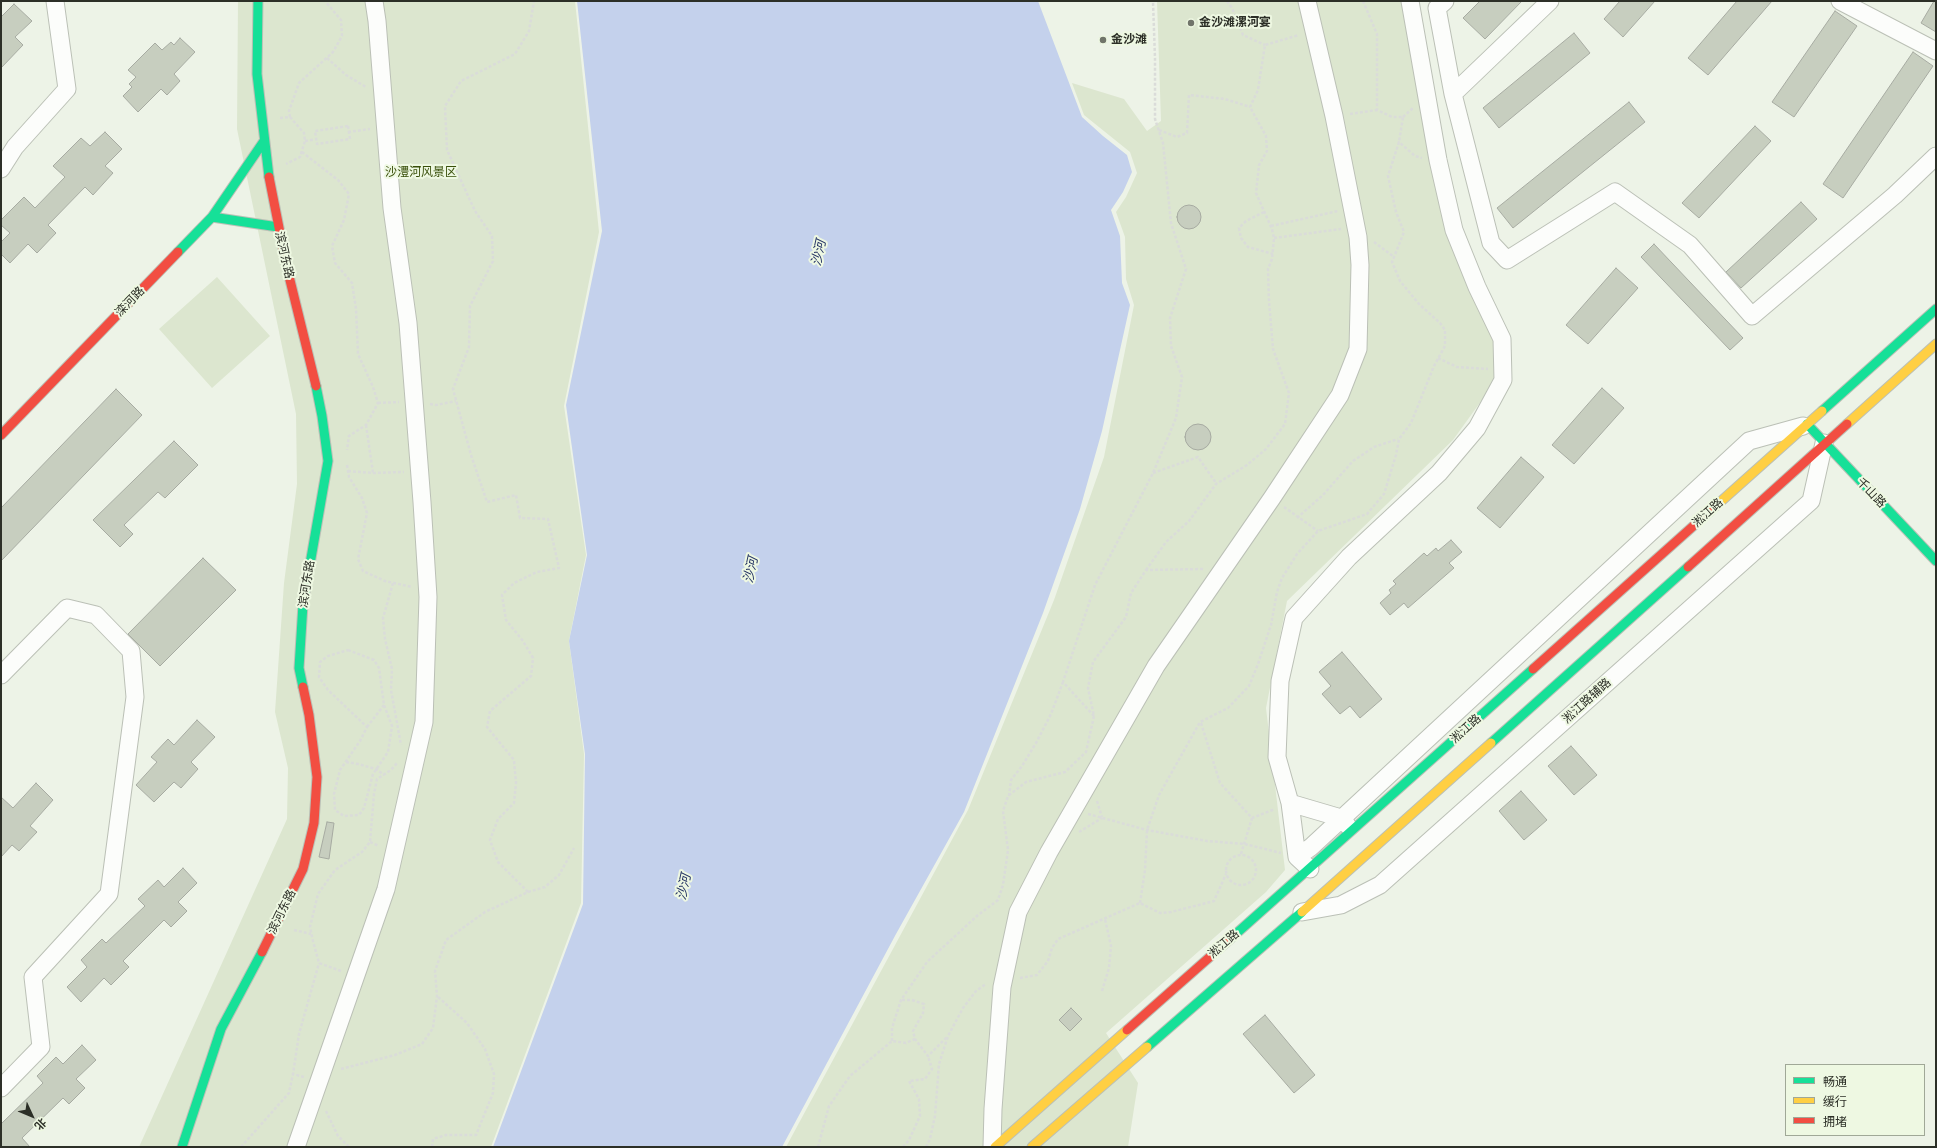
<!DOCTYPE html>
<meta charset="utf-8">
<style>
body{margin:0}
#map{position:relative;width:1937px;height:1148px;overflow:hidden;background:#edf3e7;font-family:"IBM Plex Sans","Noto Sans SC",sans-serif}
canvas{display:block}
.frame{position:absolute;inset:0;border:2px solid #2c2f27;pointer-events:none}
.legend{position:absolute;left:1785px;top:1064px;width:140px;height:72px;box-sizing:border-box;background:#eef8e2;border:1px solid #a0a897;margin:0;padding:5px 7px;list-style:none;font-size:12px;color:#2c2f27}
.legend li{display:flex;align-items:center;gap:8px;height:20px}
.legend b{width:20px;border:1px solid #a0a897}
.north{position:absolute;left:12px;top:1096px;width:40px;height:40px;-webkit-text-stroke:3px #eef8e2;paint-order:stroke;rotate:134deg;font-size:11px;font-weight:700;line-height:16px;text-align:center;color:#2c2f27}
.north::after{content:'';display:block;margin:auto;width:14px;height:18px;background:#2c2f27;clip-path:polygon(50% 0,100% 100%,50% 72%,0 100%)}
</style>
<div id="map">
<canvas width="1937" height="1148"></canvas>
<div class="frame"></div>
<ul class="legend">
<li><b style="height:5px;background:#16e098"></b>畅通</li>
<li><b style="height:5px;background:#ffcf43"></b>缓行</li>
<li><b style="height:5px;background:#f24e42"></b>拥堵</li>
</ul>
<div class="north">北</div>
</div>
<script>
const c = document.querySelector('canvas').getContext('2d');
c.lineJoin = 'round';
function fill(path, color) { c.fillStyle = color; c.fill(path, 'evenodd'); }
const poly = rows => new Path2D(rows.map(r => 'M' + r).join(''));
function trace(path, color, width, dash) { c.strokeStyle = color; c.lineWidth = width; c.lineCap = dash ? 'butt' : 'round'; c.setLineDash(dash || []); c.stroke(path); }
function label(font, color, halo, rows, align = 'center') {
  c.font = font + ' "IBM Plex Sans","Noto Sans SC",sans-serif'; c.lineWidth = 4; c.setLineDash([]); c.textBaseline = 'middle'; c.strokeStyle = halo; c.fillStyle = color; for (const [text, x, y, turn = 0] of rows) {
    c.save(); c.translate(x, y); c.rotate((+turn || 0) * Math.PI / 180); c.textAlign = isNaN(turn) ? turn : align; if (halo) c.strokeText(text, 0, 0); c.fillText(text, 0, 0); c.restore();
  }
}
const green = poly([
 [238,1,575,1,599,232,564,406,586,555,569,641,584,754,581,903,491,1147,139,1147,287,819,288,768,275,712,284,583,297,484,296,414,237,129],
 [1157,1,1403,1,1443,206,1496,339,1496,368,1492,386,1453,440,1287,601,1266,708,1285,870,1266,892,1106,1033,1138,1083,1128,1147,786,1147,968,810,1054,600,1104,457,1134,305,1126,279,1125,237,1116,212,1126,197,1137,173,1130,152,1084,115,1072,83,1124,99,1147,131,1161,121],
 [217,277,270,336,212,388,159,329]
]);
const water = poly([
 [577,1,1038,1,1082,117,1103,136,1127,155,1132,172,1123,192,1111,210,1120,236,1122,283,1130,305,1102,431,1080,509,1043,613,964,812,896,934,782,1147,493,1147,583,904,585,754,569,641,587,555,566,405,602,231]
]);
const building = poly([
 [1480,1,1522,1,1485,39,1463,18,1480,1],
 [1620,1,1655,1,1623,37,1604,19,1620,1],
 [1737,1,1772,1,1708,75,1688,58,1737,1],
 [1934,1,1936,1,1936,32,1921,23,1934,1],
 [14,4,32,21,15,37,23,45,1,68,1,17,14,4],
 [1835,11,1857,26,1794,117,1772,102,1835,11],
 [1574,33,1590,53,1499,128,1483,108,1574,33],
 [180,38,195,52,174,74,180,81,167,95,161,89,138,112,123,96,132,87,129,84,136,77,128,70,155,43,162,50,171,42,174,45,180,38],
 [1913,52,1933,66,1843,198,1823,184,1913,52],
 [1629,102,1645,122,1513,228,1497,208,1629,102],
 [1755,126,1771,141,1699,218,1682,203,1755,126],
 [105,132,122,149,105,166,113,173,93,195,85,187,48,225,56,233,37,253,28,244,10,263,1,254,1,242,10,233,1,225,1,220,24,197,35,208,65,177,53,166,81,138,90,146,105,132],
 [1801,202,1817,219,1741,288,1726,272,1801,202],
 '1177 217a12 12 0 1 1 24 0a12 12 0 1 1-24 0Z',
 [1654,244,1743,338,1730,350,1641,257,1654,244],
 [1616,268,1638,288,1588,344,1566,325,1616,268],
 [1602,388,1624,408,1574,464,1552,445,1602,388],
 [116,389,142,415,1,561,1,508,116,389],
 '1185 437a13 13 0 1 1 26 0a13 13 0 1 1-26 0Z',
 [174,441,198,465,165,498,158,492,124,525,133,534,120,547,93,520,174,441],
 [1521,457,1544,477,1500,528,1477,508,1521,457],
 [1451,540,1462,552,1449,563,1454,568,1408,608,1404,603,1390,615,1380,603,1391,593,1389,590,1396,584,1393,581,1424,553,1427,556,1436,548,1438,551,1451,540],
 [203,558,236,590,160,666,128,634,203,558],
 [1342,652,1382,699,1360,718,1350,706,1340,714,1322,694,1331,686,1319,672,1342,652],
 [197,720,215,737,191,762,198,769,181,788,174,782,154,802,136,785,157,762,151,757,168,739,174,745,197,720],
 [1571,746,1597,775,1574,795,1548,766,1571,746],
 [36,783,53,800,30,826,37,832,19,851,12,845,1,857,1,797,13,808,36,783],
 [1521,791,1547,820,1524,840,1499,811,1521,791],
 [327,822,334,823,329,859,319,857,327,822],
 [183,868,197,883,178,902,187,911,171,927,164,920,123,961,129,967,111,985,104,978,81,1002,67,987,87,967,81,960,102,939,106,943,145,906,138,899,158,880,164,887,183,868],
 [1071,1008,1082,1019,1070,1031,1059,1020,1071,1008],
 [1265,1015,1315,1075,1294,1093,1243,1034,1265,1015],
 [82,1045,96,1060,76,1079,85,1088,69,1104,63,1098,22,1138,30,1147,1,1147,1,1124,43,1083,37,1076,56,1057,63,1064,82,1045]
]);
const path = poly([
 [1227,1,1232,8,1243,35,1265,45],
 [1363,1,1377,34,1377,110,1392,117,1403,117,1399,142],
 [327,58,346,75,366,87],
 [1350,114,1377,110],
 [290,117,289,111,299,83,333,52,342,36,341,20,325,1],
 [1403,117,1413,108],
 [280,118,290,117,304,133,305,141,300,157,286,164],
 [348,126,350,139,317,144,315,131,348,126],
 [1159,130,1177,137,1187,133,1189,95,1225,99,1250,107],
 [348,132,370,129],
 [305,141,317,139],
 [302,152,338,180,349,194,344,220,332,246,335,263,352,283,356,309,358,354,373,387,378,403,366,425,349,436,347,450],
 [1264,212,1246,221,1239,228,1241,238,1248,247,1273,254],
 [1271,226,1338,211],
 [1274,238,1341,229],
 [1374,242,1394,257],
 [1438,358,1457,367,1488,369],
 [378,403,399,402],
 [430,404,436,405,456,401],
 [366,425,373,473],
 [347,465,349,477,362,498,367,513,358,559,363,571,385,581,412,587],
 [348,471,373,473,404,472],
 [1153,473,1198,457,1216,483],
 [1284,507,1318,531],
 [1297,518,1323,495,1353,461,1374,447,1398,439],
 [1146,570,1166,542,1189,521,1216,484,1247,465,1266,449,1285,424,1289,393,1273,349,1269,301,1268,269,1272,259,1274,238,1272,229,1256,193,1259,165,1267,151,1266,136,1250,107,1258,90,1265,45,1299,35],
 [393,583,383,618,385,639,392,669,391,690,401,745],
 [348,650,374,660,379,668,384,705,392,726,388,752,373,774,364,808,359,815,344,816,335,810,334,794,340,770,360,741,367,727,328,690,319,677,320,662,328,656,348,650],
 [1094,716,1063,682,1095,585,1153,473,1176,418,1182,377,1171,346,1170,318,1186,269,1171,223,1163,143,1155,119,1155,58,1153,1],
 [1201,723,1220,783,1252,818,1275,809],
 [367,727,384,705],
 [346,762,358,764,376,769,384,775],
 [1009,796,1011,780,1022,766,1036,743,1051,714,1063,682],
 [1097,801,1102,817],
 [1088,814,1147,830,1207,841,1245,844,1281,853],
 [1079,832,1102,818],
 [370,842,379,846],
 [1241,854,1252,818],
 '1226 870a15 15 0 1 1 30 0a15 15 0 1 1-30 0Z',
 [528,892,498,862,490,840,498,819,514,803,516,783,514,760,487,727,490,711,531,676,533,658,523,641,506,620,502,595,514,583,537,572,559,568,548,519,520,518,516,495,487,502,471,455,453,389,469,347,470,306,493,261,492,236,475,211,447,150,445,106,461,81,515,54,529,31,534,1],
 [1140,903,1145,870,1147,830,1159,795,1200,722,1228,708,1249,686,1258,664,1271,625,1277,592,1282,578,1297,554,1318,531,1367,514,1384,494,1396,455,1399,439,1411,423,1434,366,1445,346,1445,330,1440,323,1419,304,1400,281,1392,262,1404,232,1396,212,1388,176,1399,142,1415,156,1422,158],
 [294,930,311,934],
 [341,971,319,963,313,941,310,927,318,894,335,870,362,852,370,842,374,794,377,779,391,770,398,762],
 [1020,978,1037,975,1048,961,1052,948,1058,939,1140,903,1160,913,1171,912,1214,901,1226,874],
 [1102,991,1109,968,1111,946,1105,919],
 [902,1000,912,1000,924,1004,923,1013,913,1031,915,1039,928,1056,947,1037],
 [892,1041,892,1028,901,1000,927,962,978,915,998,900,1003,885,1008,850,1003,811,1008,796,1026,782,1065,772,1086,752,1094,716,1088,688,1093,662,1126,617,1131,593,1146,570,1204,569],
 [341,1069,395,1055,422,1044,433,1028,437,996,435,971,446,940,485,912,528,892,545,887,559,875,574,848],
 [304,1077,293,1074,299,1034,319,963],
 [326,1111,338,1136,349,1147],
 [241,1147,289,1093,293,1074],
 [432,1147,433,1139,446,1135,476,1135,493,1093,494,1074,485,1049,467,1023,437,996],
 [818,1147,829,1106,850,1076,892,1041,906,1043,915,1039],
 [903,1147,909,1140,920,1116,919,1099,909,1081,925,1079,932,1069,928,1056],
 [926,1147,930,1139,935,1116,939,1064,948,1036,963,1008,976,991,986,984]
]);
const street = poly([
 [1445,1,1437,8,1453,94],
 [1550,1,1453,94,1491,243,1507,260,1615,192,1690,245,1752,316,1895,195,1936,156],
 [1840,1,1936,51],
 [1,169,15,147,67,89,55,1],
 [1,675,67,608,96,615,131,651,135,697,109,894,33,977,41,1047,1,1088],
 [1290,803,1341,818,1347,825],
 [1297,857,1311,847,1749,441,1803,426],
 [1310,869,1297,857,1290,803,1277,757,1280,681,1294,618,1349,557,1439,473,1477,428,1503,380,1502,339,1477,287,1454,230,1438,160,1410,1],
 [1302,912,1341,905,1380,885,1811,501,1824,443],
 [296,1147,386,889,424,722,428,597,422,502,408,323,392,208,377,21,374,1],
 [992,1147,993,1109,1002,987,1018,912,1049,852,1156,666,1272,498,1340,395,1358,349,1360,265,1358,237,1334,116,1307,1]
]);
const fast = poly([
 [258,1,257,74,269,177],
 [212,217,264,141],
 [178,252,212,217,278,227],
 [1822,411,1936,309],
 [1807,424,1936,561],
 [303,687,299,668,303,604,328,461,322,416,316,386],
 [1491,743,1688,567],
 [1229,940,1533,669],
 [1147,1047,1302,912],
 [182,1147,221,1029,262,952]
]);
const slow = poly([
 [1847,424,1936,344],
 [1709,512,1822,411],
 [1302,912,1491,743],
 [995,1147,1127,1030],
 [1032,1147,1147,1047]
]);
const jam = poly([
 [269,177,287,268,316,386],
 [1,435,178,252],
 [1688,567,1847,424],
 [1533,669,1709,512],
 [262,952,303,869,314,823,317,777,309,715,303,687],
 [1127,1030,1229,940]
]);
const markers = [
 [1191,23,4,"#70746a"],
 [1103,40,4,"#70746a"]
];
const poiNames = [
 ["金沙滩漯河宴",1199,23],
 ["金沙滩",1111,40]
];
const parkNames = [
 ["沙澧河风景区",421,173]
];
const streetNames = [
 ["滨河东路",284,255,77],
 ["滦河路",130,302,-46],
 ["千山路",1871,493,46],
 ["淞江路",1708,513,-42],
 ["滨河东路",307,584,-81],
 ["淞江路辅路",1587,701,-42],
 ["淞江路",1466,729,-42],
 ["滨河东路",282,912,-64],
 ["淞江路",1224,944,-41]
];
const waterNames = [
 ["沙河",819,253,-78],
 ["沙河",751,570,-78],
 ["沙河",684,887,-78]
];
fill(green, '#dce6cf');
fill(water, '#c4d1ec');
fill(building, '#c7cebf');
trace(building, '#a7aba2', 1);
trace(street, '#bbc0b6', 19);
trace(fast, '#bbc0b6', 11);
trace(slow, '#bbc0b6', 11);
trace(jam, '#bbc0b6', 11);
trace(path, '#dadcd9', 2.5, [3, 2]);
trace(street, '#fcfdfb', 17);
trace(fast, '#16e098', 9);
trace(slow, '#ffcf43', 9);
trace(jam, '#f24e42', 9);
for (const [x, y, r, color] of markers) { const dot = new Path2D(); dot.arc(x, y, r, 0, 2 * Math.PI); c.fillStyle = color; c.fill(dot); trace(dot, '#eef8e2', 1.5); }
label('bold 12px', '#2c2f27', '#eef8e2', poiNames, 'left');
label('12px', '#394f0a', '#eef8e2', parkNames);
label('12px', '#2c2f27', '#eef8e2', streetNames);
label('italic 13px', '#1b2a5e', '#eef8e2', waterNames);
</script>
